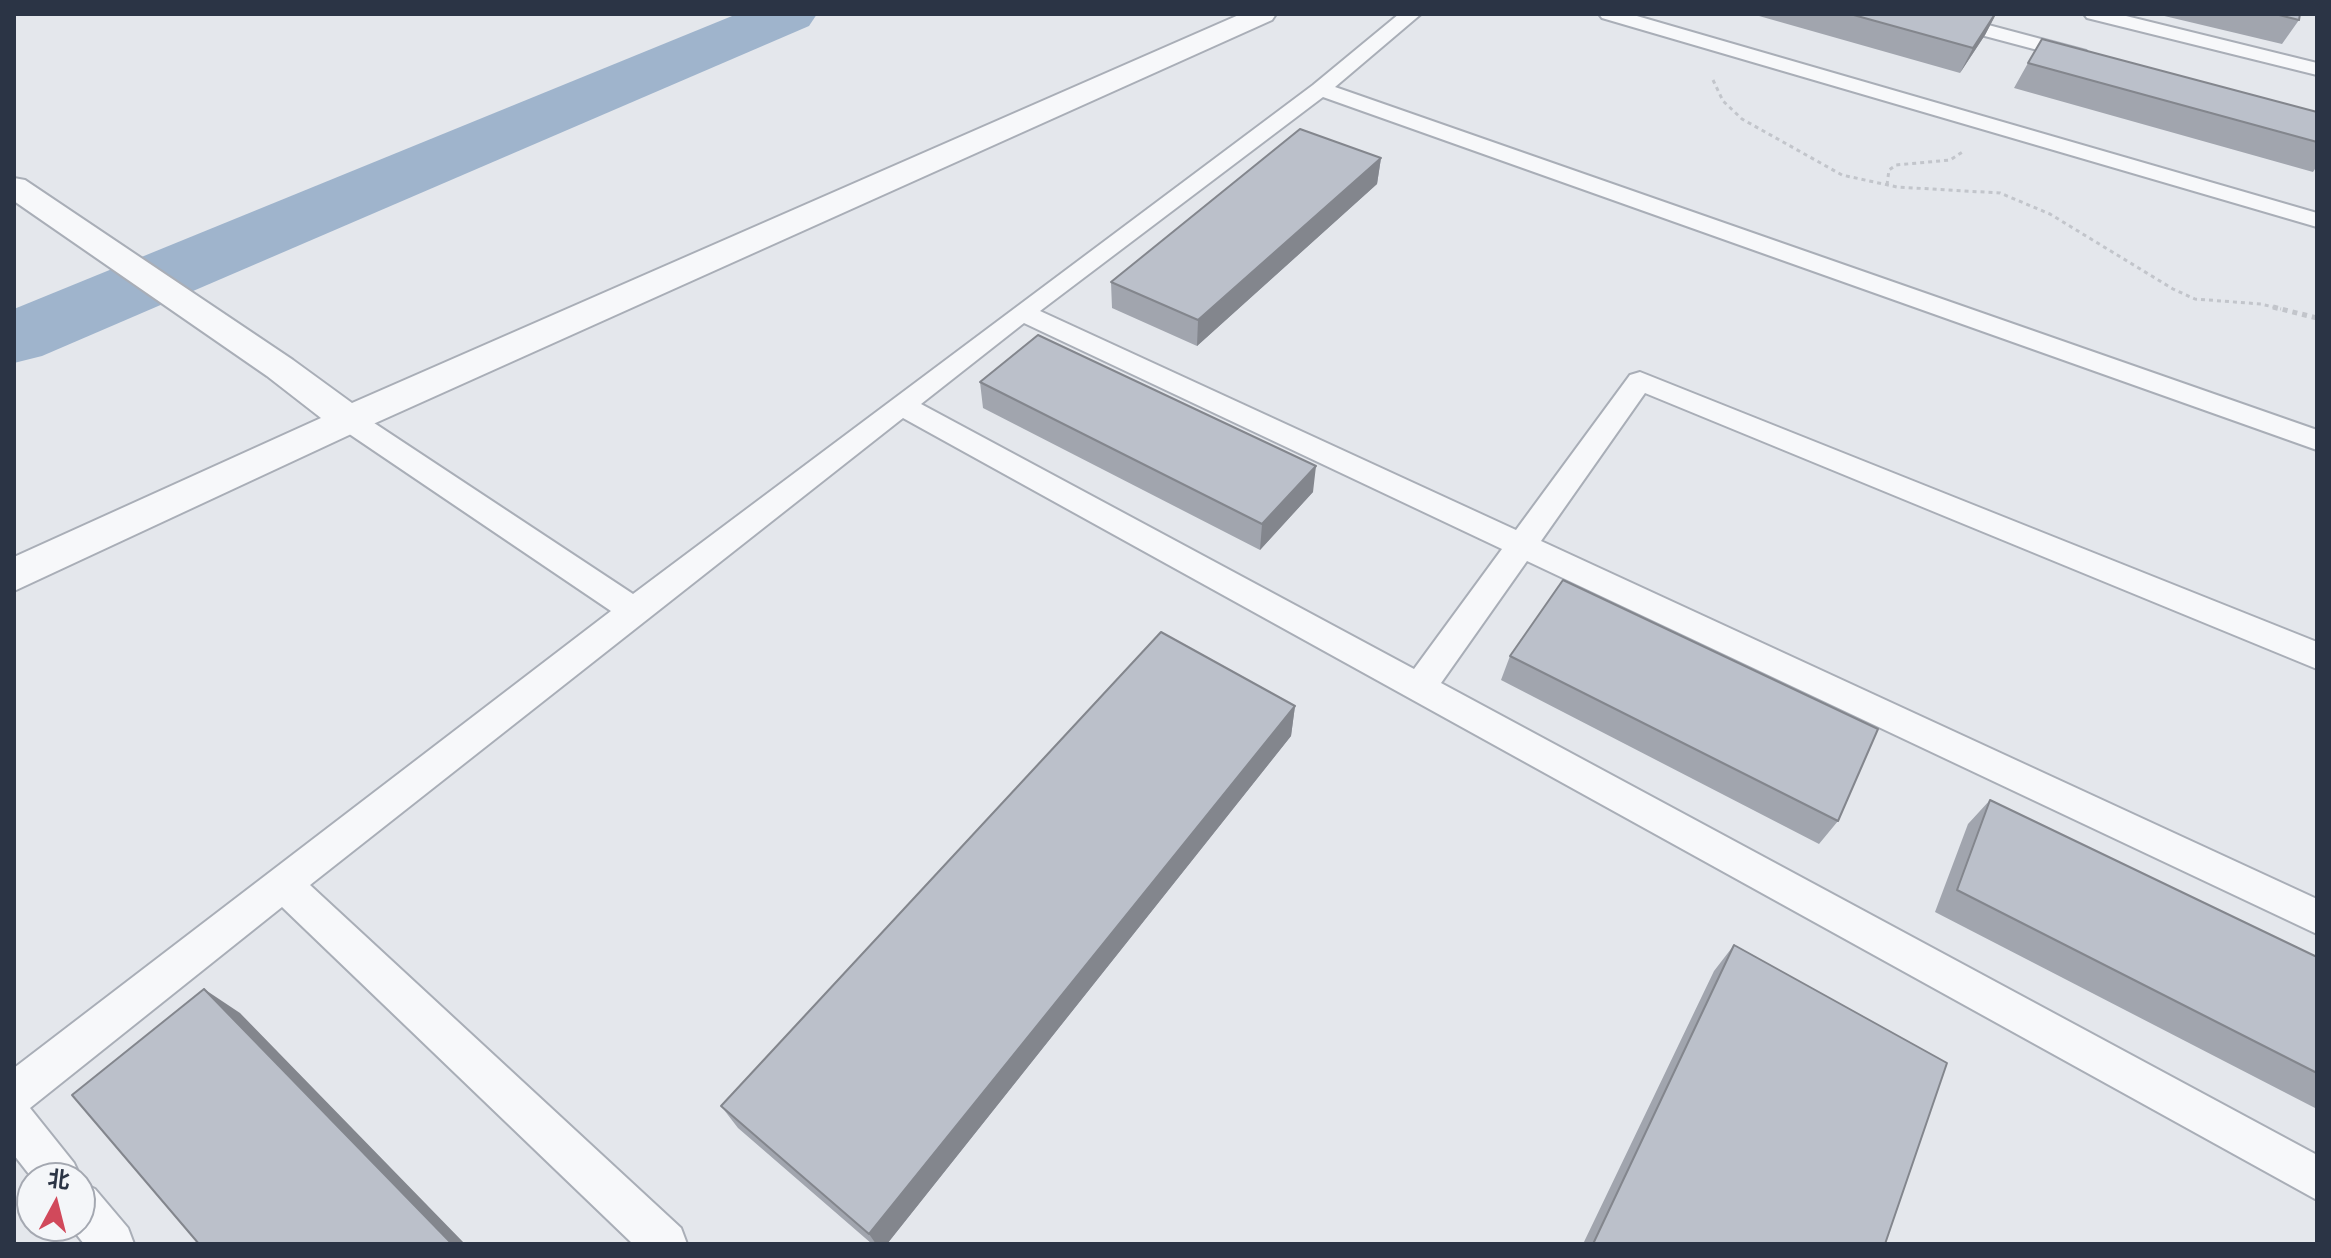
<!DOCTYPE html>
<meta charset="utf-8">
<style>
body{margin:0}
#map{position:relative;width:2331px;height:1258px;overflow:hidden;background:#e4e7ec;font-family:Arial,"Noto Sans SC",sans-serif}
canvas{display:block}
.frame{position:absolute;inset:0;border:16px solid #2b3445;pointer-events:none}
.north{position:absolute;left:16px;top:1162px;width:80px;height:80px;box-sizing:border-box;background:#f4f6f9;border:2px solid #a4a8b1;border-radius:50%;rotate:7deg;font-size:22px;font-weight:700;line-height:32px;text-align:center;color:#2b3445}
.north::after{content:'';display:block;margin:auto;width:28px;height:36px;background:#d1495b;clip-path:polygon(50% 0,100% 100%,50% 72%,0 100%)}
</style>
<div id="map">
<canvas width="2331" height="1258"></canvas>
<div class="frame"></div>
<div class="north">北</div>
</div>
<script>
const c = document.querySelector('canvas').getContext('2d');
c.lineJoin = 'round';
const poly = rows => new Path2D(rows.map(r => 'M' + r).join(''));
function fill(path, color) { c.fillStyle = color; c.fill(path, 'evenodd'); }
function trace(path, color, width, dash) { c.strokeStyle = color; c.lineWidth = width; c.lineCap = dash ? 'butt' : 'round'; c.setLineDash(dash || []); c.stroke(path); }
const river = poly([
 [737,14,817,14,809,26,42,356,14,363,14,309,737,14]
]);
const pathFar1 = poly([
 [1713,80,1723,101,1742,119,1842,175,1897,187,2000,193,2050,214,2173,289,2195,299,2261,304,2281,309],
 [1887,185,1889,170,1896,165,1950,160,1964,151]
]);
const path = poly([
 [2273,307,2317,318]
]);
const service = poly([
 [1399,14,1421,14,1335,87,2317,430,2317,450,1323,97,1040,311,1516,530,1630,375,1640,372,2317,642,2317,669,1645,393,1541,541,2317,899,2317,934,1527,561,1441,683,2317,1155,2317,1200,903,418,310,885,681,1228,687,1244,633,1244,282,907,30,1108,74,1163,81,1178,32,1178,14,1155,14,1068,611,611,339,427,335,420,339,413,349,411,359,413,633,594,1313,85,1399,14],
 [1024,323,1502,549,1414,669,921,404,1024,323],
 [1599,14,1630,14,2317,213,2317,227,1602,18,1599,14],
 [1914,14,1947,14,2086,51,2089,55,2079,61,1917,18,1914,14],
 [2084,14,2118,14,2317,63,2317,75,2087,18,2084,14],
 [80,1182,95,1189,128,1228,134,1244,84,1244,70,1226,80,1226,80,1182]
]);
const tertiary = poly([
 [1241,14,1276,14,1272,20,362,429,14,591,14,557,321,418,267,376,14,201,14,178,25,180,293,360,352,403,1241,14]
]);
const wall = poly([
 [1752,14,1996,14,1985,35,1960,73],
 [2156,14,2300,14,2299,20,2282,44],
 [2028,63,2317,112,2317,166,2313,172,2014,88],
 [1381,158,1377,184,1197,346,1112,308,1111,282],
 [980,382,1313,492,1260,550,983,408],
 [1510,656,1838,821,1819,844,1501,680],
 [1295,706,1291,736,887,1244,872,1244,738,1128,721,1106],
 [1990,800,2317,957,2317,1109,1935,912,1968,824],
 [1734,945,1885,1244,1583,1244,1714,971]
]);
const shadedWall = poly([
 [1996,14,1985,35,1960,73,1973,48],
 [1381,158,1377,184,1197,346,1198,320],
 [1316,466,1313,492,1260,550,1262,524],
 [1295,706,1291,736,887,1244,876,1244,869,1234],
 [204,989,240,1013,465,1244,452,1244]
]);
const building = poly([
 [1850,14,1995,14,1973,48,1850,14],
 [2275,14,2300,14,2299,20,2275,14],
 [2042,39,2317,112,2317,142,2028,63,2042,39],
 [1300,129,1381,158,1198,320,1111,282,1300,129],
 [1038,335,1316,466,1262,524,980,382,1038,335],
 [1563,580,1878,729,1838,821,1510,656,1563,580],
 [1161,632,1295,706,869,1234,721,1106,1161,632],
 [1990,800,2317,957,2317,1073,1957,890,1990,800],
 [1734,945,1947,1063,1885,1244,1593,1244,1734,945],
 [204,989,452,1244,199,1244,72,1095,204,989]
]);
fill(river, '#9fb4cc');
trace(service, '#a9aeb7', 4);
trace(tertiary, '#a9aeb7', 4);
trace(pathFar1, '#c2c5cb', 3, [4, 4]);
trace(path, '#c2c5cb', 5, [5, 5]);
fill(service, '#f7f8fa');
fill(tertiary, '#f7f8fa');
fill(wall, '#a1a5ae');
fill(shadedWall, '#83868d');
fill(building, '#bbc0ca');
trace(building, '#83868d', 2);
</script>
